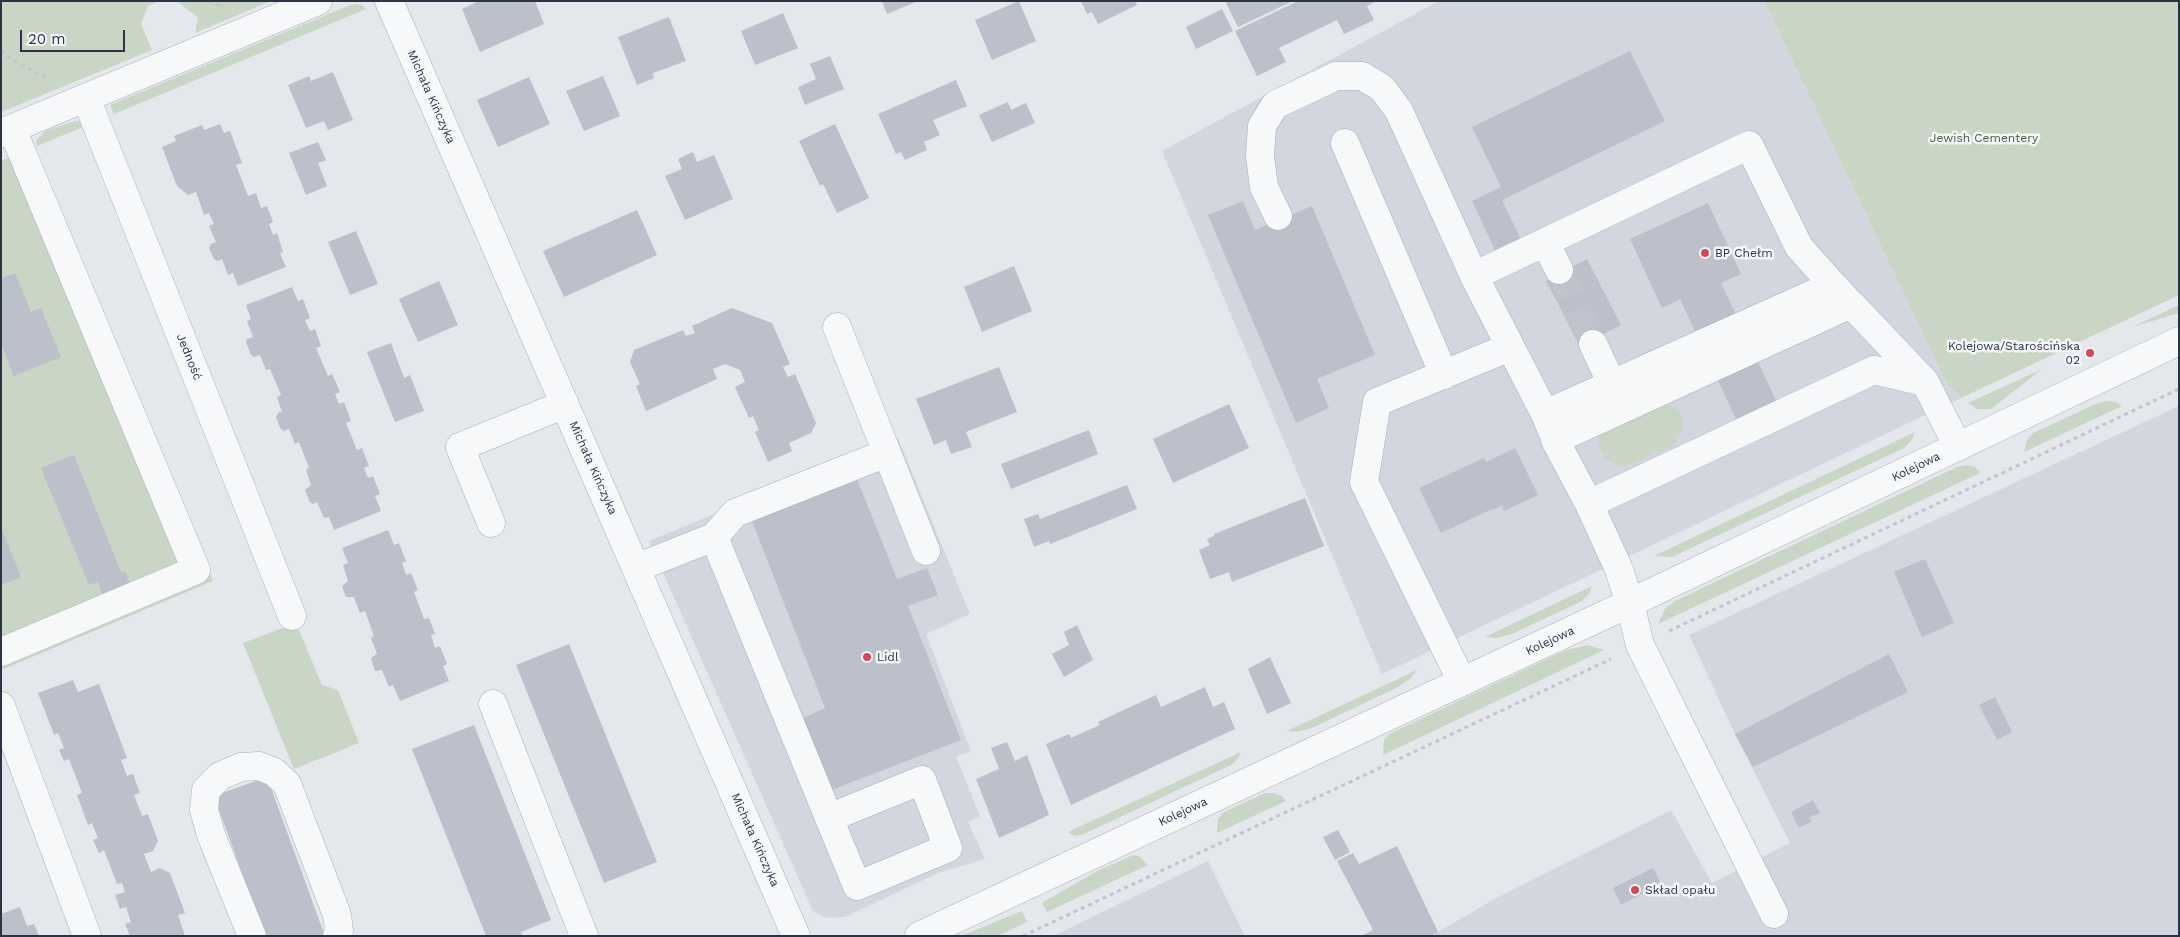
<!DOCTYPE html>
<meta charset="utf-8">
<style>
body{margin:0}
#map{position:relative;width:2180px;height:937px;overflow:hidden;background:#e4e7ec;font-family:"Work Sans",sans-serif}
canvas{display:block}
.frame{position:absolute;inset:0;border:2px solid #2b3445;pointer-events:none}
.scale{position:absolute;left:20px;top:30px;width:105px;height:22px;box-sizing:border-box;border:2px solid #2b3445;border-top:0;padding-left:6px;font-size:15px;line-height:18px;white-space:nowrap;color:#2b3445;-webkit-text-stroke:4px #f4f6f9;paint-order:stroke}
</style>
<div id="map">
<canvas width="2180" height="937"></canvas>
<div class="frame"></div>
<div class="scale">20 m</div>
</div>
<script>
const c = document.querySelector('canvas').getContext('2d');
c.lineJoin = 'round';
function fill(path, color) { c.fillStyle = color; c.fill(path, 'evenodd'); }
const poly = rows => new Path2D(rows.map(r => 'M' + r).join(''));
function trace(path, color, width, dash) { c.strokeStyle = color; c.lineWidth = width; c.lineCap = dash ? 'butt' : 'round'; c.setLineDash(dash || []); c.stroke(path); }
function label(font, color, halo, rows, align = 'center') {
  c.font = font + ' "Work Sans",sans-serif'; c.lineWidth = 5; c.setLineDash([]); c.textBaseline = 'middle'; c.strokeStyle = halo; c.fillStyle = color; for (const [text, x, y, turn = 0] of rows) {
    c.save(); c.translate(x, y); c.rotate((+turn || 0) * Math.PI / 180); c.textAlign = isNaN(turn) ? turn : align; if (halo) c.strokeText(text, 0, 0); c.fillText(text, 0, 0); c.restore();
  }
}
const built = poly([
 [1439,1,1764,1,1947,384,1961,398,1382,674,1162,151],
 [2179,406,2179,936,1431,936,1491,901,1671,810,1712,883,1790,843,1735,734,1689,635],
 [898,438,970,614,926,634,971,751,956,757,980,816,968,822,985,859,938,873,845,917,827,918,813,911,649,541],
 [1208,861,1245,936,1053,936]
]);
const green = poly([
 [1,1,159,1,148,6,141,24,152,50,1,112],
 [177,1,271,1,195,33,198,18],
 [1764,1,2179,1,2179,295,1961,398,1947,384],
 [356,4,362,5,366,9,114,114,110,105,348,6],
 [75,121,81,122,85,126,37,146,36,141,45,131],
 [34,151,213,581,1,670,1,160],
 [2179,305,2179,313,2132,327],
 [2042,369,1991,409,1977,409,1968,403],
 [2107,401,2116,402,2122,406,2024,452,2027,440,2033,433,2098,403],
 [1663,404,1671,405,1679,411,1683,420,1683,430,1672,446,1628,465,1618,465,1606,460,1599,448,1599,438,1602,430],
 [1915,432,1912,440,1904,448,1672,557,1654,556],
 [1967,465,1975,467,1980,473,1658,624,1665,609,1675,601,1957,467],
 [1592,586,1590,593,1582,601,1512,634,1497,638,1485,637],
 [296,623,322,685,338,690,359,743,294,769,243,643],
 [1588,645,1604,650,1383,755,1384,740,1389,734,1566,650],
 [1417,670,1411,678,1398,687,1312,728,1297,732,1287,731],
 [1241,752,1238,759,1231,765,1084,834,1074,836,1068,832],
 [1265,793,1274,793,1282,796,1286,801,1217,833,1218,819,1224,812],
 [1133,855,1139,856,1148,865,1047,912,1042,903,1097,871],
 [1022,911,1027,922,997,936,961,936]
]);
const building = poly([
 [479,1,535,1,544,24,480,52,462,9],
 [882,1,918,1,887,14],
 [1019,1,1036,41,992,60,975,20],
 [1081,1,1135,1,1137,5,1098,24,1092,12,1087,14],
 [1229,1,1293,1,1238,27,1226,3],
 [1298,1,1376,1,1367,6,1374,20,1344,34,1337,20,1279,48,1286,62,1257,76,1235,31],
 [1222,9,1233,31,1196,49,1186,27],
 [783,13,798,48,755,65,741,31],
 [669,17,686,61,653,73,654,78,637,85,618,37],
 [1630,51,1665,121,1502,200,1521,240,1496,252,1472,201,1501,187,1472,127],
 [830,56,844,89,805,105,798,87,816,79,810,64],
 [333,72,353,120,328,130,324,121,306,128,288,85,309,76,311,81],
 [603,76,620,116,584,131,566,91],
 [529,77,550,124,498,147,477,100],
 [956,80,967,106,933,120,940,135,924,142,927,150,905,160,901,152,896,154,878,114],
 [1008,102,1011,110,1026,103,1035,123,992,142,979,115],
 [220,124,224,133,230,131,242,163,236,165,248,196,256,193,261,208,267,206,273,222,269,224,273,235,277,233,283,252,280,253,286,267,238,286,233,273,228,275,222,259,217,261,214,259,209,248,211,244,216,242,209,226,214,224,209,213,204,215,196,192,188,195,177,186,162,147,176,141,174,136,202,125,204,130],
 [835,124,869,198,837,213,823,184,820,186,799,141],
 [318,142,326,160,318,163,327,186,306,195,289,153],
 [693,152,697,162,714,155,733,199,685,220,665,176,682,169,678,159],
 [1243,201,1255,230,1312,206,1375,355,1317,379,1329,408,1296,423,1208,215],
 [1708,203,1741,274,1721,283,1782,413,1742,432,1680,299,1662,308,1630,239],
 [637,210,657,255,564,297,543,251],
 [356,231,378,284,350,295,328,242],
 [1587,259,1621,325,1580,346,1546,281],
 [1014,266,1032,311,982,332,964,287],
 [15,273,31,312,41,308,61,357,14,376,1,343,1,278],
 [439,281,458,325,418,342,399,299],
 [292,287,298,301,303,299,310,318,305,320,310,331,315,329,321,346,316,348,328,376,332,374,340,392,335,394,339,404,344,402,351,421,346,423,357,450,362,448,369,466,364,468,368,478,373,476,380,494,375,496,381,511,334,530,329,517,324,518,317,502,313,504,310,502,305,490,311,485,306,470,309,468,299,442,295,444,289,429,284,431,280,428,276,417,279,412,282,412,277,397,281,395,270,369,266,370,260,355,254,357,251,355,246,342,247,339,253,337,247,321,251,319,246,305],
 [732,308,772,323,790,364,783,367,788,377,795,374,816,423,811,433,789,443,792,451,768,462,755,432,759,430,753,416,749,418,735,387,745,382,740,370,725,364,713,369,717,379,646,411,636,386,640,384,630,362,634,350,683,330,686,336,695,333,692,326],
 [391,343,404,378,410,375,424,411,395,422,367,352],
 [999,367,1017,412,966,432,972,447,951,454,946,440,934,445,916,399],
 [1229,404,1249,448,1173,483,1153,439],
 [1089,430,1098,454,1011,489,1001,464],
 [1515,448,1538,495,1504,511,1502,505,1493,510,1492,509,1441,533,1419,488,1484,458,1486,462],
 [74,455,121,572,125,571,130,585,103,596,98,582,89,585,41,468],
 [855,474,897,579,927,568,938,595,908,606,961,740,829,791,799,720,825,708,750,516],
 [1127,485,1137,509,1050,544,1049,541,1034,547,1024,519,1038,514,1040,519],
 [1305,498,1324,546,1232,582,1229,572,1210,579,1199,550,1210,545,1207,539,1214,536,1214,534],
 [388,530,394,545,399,543,406,561,402,563,406,575,411,573,418,590,414,592,424,619,429,618,435,634,431,635,435,648,440,646,447,664,443,666,449,681,400,701,393,685,389,687,382,670,375,671,371,658,377,654,371,638,374,636,365,611,360,613,354,597,346,597,342,586,348,581,343,565,348,563,342,548],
 [3,532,21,577,1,585,1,533],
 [1925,559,1954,623,1922,637,1894,572],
 [1077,625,1093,660,1064,677,1052,654,1069,645,1064,632],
 [569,644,657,862,604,883,516,665],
 [1889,654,1908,692,1753,767,1735,734],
 [1270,657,1291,703,1267,714,1248,669],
 [73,680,78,692,99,684,127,758,121,760,127,776,133,774,140,793,134,795,142,816,148,814,158,841,153,851,144,854,151,872,160,868,170,873,185,913,178,915,185,936,130,936,125,924,131,922,126,907,120,909,115,895,125,892,122,883,117,884,104,850,99,853,93,840,98,838,92,823,88,825,77,795,82,793,69,759,64,761,59,750,64,748,58,733,54,735,38,693],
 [1205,687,1213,707,1224,702,1235,729,1071,805,1046,744,1069,734,1071,738,1100,725,1098,722,1156,695,1161,707],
 [1995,697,2012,732,1997,740,1979,705],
 [474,725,551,920,521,932,522,936,486,936,412,749],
 [1007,742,1015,761,1027,755,1049,815,999,838,976,779,999,769,991,748],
 [267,777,325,936,265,936,214,796],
 [1813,800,1820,813,1810,817,1812,821,1799,828,1791,812],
 [1338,830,1350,852,1335,860,1323,837],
 [1397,846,1438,932,1431,936,1361,936,1373,930,1337,861,1353,853,1359,864],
 [1653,868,1661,884,1621,905,1613,888],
 [20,907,27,926,34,924,39,936,1,936,1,914]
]);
const minorTunnel = poly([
 [1559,270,1593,344]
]);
const path = poly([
 [208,1,221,6],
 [1,51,12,60,47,78],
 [1669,631,2179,389],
 [1023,936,1611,659]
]);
const minor = poly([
 [389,1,796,936],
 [86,98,292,616],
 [1,133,318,1],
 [1345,143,1444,375],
 [1278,216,1264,187,1260,156,1262,126,1275,105,1336,76,1362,76,1382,88,1399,111,1474,276],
 [1545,242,1559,270],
 [837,327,887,453],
 [1593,344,1612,384],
 [1545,414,1474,276,1749,145,1799,247,1833,285],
 [1552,431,1545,414,1833,285,1845,298],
 [1589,504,1555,440,1851,304,1925,382],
 [491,523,460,447,565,404],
 [714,537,735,513,887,453,926,551],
 [636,568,714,537,829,818,857,886,948,848,922,780,829,818],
 [1,652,196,570,12,129],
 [1462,682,1364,482,1377,402,1510,347],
 [493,704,584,936],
 [1,706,87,936],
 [1774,914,1640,645,1630,603,1618,567,1589,504,1874,370,1925,382,1958,447],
 [252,936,211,835,204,810,206,790,220,776,241,767,259,766,274,772,287,784,337,915,339,931,337,936],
 [919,936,1630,603,2179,341]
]);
const markers = [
 [1705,253,5,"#d1495b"],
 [2090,353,5,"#d1495b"],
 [867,657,5,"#d1495b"],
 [1635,890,5,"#d1495b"]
];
const streetNames = [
 ["Michała Kińczyka",431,97,66],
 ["Jedność",189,357,68],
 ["Kolejowa",1916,467,-26],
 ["Michała Kińczyka",593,468,66],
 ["Kolejowa",1550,641,-25],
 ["Kolejowa",1183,812,-25],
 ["Michała Kińczyka",755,840,66]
];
const parkNames = [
 ["Jewish Cementery",1984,138]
];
const poiNames = [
 ["BP Chełm",1715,253],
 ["Kolejowa/Starościńska",2080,346,"right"],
 ["02",2080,360,"right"],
 ["Lidl",877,657],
 ["Skład opału",1645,890]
];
fill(built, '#d2d6de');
fill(green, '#c9d6c5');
fill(building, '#bbc0ca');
trace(minorTunnel, '#bfc3cb', 28, [28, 14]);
trace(minor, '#a9aeb7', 29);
trace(path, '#c2c5cb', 3, [4, 4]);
trace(minor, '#f7f8fa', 28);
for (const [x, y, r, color] of markers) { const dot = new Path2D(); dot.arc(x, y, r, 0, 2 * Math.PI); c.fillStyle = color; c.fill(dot); trace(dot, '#f4f6f9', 2); }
label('12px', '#2b3445', '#f4f6f9', streetNames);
label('12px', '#3f6138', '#f4f6f9', parkNames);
label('12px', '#2b3445', '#f4f6f9', poiNames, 'left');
</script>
